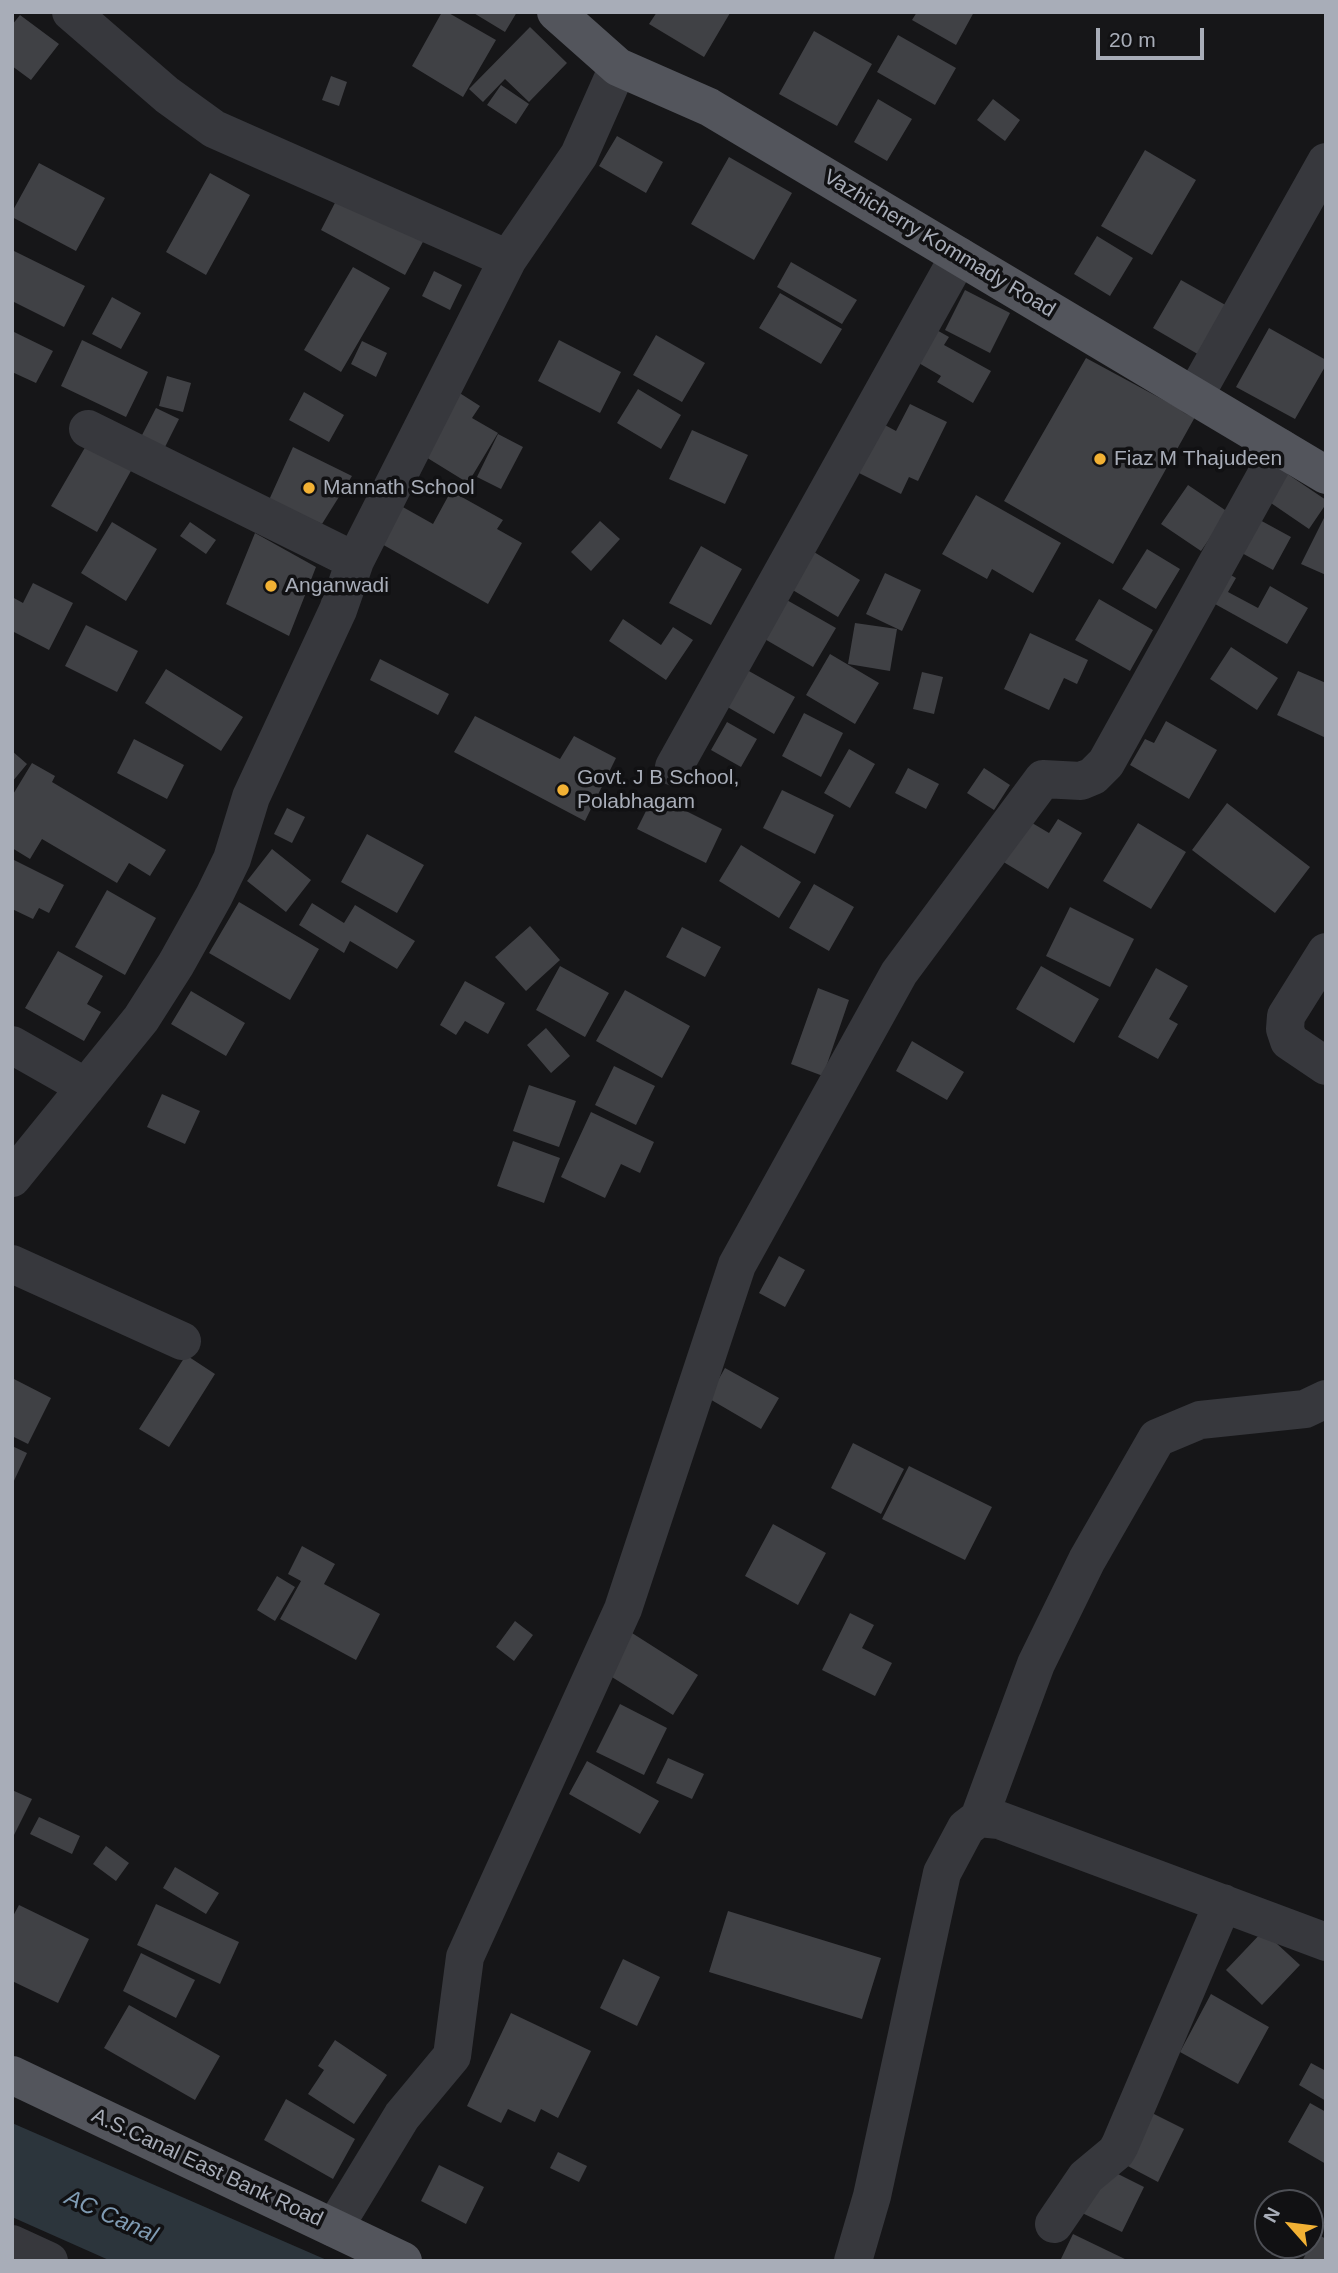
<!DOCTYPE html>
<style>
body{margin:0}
#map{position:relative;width:1338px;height:2273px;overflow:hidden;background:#161618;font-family:Helvetica,sans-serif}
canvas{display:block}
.frame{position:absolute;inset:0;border:14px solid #a8adb8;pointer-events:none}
.north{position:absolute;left:1254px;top:2189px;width:70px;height:70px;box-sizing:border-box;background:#111113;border:2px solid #4d4f55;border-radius:50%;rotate:298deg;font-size:19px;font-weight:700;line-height:28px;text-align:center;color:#a8adb8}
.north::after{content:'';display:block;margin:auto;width:24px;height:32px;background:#f2b134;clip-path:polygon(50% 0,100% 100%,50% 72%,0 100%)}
.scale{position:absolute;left:1096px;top:28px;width:108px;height:32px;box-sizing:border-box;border:4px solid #a8adb8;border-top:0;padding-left:9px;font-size:21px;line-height:24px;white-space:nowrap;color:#a8adb8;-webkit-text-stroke:5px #111113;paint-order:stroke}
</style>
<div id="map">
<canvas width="1338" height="2273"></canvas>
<div class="frame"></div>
<div class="north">N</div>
<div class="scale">20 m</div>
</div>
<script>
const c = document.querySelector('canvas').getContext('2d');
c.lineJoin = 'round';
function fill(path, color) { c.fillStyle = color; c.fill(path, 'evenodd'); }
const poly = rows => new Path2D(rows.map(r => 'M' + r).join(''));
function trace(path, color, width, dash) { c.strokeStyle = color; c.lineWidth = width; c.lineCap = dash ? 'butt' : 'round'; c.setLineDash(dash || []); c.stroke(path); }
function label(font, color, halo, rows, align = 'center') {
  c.font = font + ' Helvetica,sans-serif'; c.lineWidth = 7; c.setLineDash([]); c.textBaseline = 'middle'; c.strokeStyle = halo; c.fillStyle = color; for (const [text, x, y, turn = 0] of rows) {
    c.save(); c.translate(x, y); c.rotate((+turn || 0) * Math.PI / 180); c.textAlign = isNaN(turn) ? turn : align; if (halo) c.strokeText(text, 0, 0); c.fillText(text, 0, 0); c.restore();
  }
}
const water = poly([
 [12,2123,329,2261,111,2261,12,2217]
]);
const building = poly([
 [442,12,447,12,496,40,463,97,412,66],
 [472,12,517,12,505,32],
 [657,12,728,12,730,13,704,57,649,24],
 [917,12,974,12,956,45,912,20],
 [20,15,59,44,31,80,12,66,12,25],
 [530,27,567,63,529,102,505,79,483,102,469,89],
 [814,31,872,64,837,126,779,94],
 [898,35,956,68,935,105,877,72],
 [331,76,347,82,339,106,322,100],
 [501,85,529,104,516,124,487,105],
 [878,99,912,119,887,161,854,142],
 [993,99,1020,120,1005,141,977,120],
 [617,136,663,162,646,193,599,166],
 [1145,150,1196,180,1152,255,1101,226],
 [729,157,792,193,754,260,691,224],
 [39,163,105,198,76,251,12,217,12,212],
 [210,173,250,195,206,275,166,252],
 [339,195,424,240,405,275,321,230],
 [1097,236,1133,258,1110,296,1074,274],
 [12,250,85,286,64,327,12,301],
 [791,262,857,300,842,324,777,287],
 [353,267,390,288,341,372,304,350],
 [434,271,462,285,450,310,422,296],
 [1181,280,1229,307,1201,356,1153,328],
 [965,290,1010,313,990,353,945,330],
 [780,293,842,329,821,364,759,328],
 [112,297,141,313,121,349,92,334],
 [919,320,949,337,944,345,991,371,973,403,937,382,941,376,900,352],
 [1269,328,1326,360,1326,365,1295,419,1236,387],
 [12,331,53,351,36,383,12,372],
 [656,335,705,363,682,402,633,375],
 [82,340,148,372,126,417,61,386],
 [559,340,621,372,600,413,538,381],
 [362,341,387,353,376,377,351,364],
 [1086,358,1195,417,1113,564,1004,501],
 [167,376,191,383,183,412,159,406],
 [638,389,681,415,661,449,617,423],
 [304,392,344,415,329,442,289,420],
 [458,392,480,406,472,418,498,433,468,483,421,454],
 [910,404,947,422,918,481,909,477,901,494,859,473,883,424,896,431],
 [156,408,179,419,164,449,141,437],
 [692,430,748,455,725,504,669,479],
 [498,434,523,447,501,489,477,477],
 [87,444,132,469,97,532,51,506],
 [293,447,352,476,322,524,269,500],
 [1286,473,1326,500,1326,504,1309,529,1268,501],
 [1188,485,1228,512,1201,551,1161,524],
 [451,491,503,520,497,529,522,543,488,604,380,543,401,506,433,524],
 [976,495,1061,543,1033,593,992,569,987,579,942,554],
 [1326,514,1326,575,1301,564],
 [1258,519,1291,537,1273,570,1240,552],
 [600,521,620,539,591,571,571,552],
 [112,522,157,549,126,601,81,573],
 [190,522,216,540,206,554,180,536],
 [255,533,316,567,289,636,226,604],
 [701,546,742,569,711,625,669,603],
 [1147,549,1180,569,1156,609,1122,589],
 [814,552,860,580,838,617,791,589],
 [1222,570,1236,578,1228,592,1258,608,1270,586,1308,608,1287,644,1206,599],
 [885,573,921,590,902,631,866,614],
 [33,583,73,603,49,650,12,631,12,597,23,603],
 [778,595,836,628,813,667,756,634],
 [1099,599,1153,630,1130,671,1075,640],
 [623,619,661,645,673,627,693,640,666,680,609,641],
 [855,623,897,629,890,671,848,664],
 [86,625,138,651,117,692,65,666],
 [1030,633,1088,660,1077,684,1064,678,1049,710,1004,689],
 [1231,647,1278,678,1257,710,1210,679],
 [830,654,879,683,855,724,806,695],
 [380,659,449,694,438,715,370,680],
 [740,666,795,697,774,734,719,702],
 [166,669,243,717,221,751,145,703],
 [1298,671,1326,683,1326,738,1277,715],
 [922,672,943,677,934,714,913,709],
 [804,713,843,733,821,777,782,756],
 [475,716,560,759,574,736,616,758,585,821,454,752],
 [1166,721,1217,750,1189,799,1130,765,1145,739,1154,743],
 [727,722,757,739,741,767,711,750],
 [134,739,184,765,167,799,117,773],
 [849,749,875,764,850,808,824,793],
 [12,751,27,764,12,782],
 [32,763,55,776,52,782,166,850,150,876,129,863,117,883,42,839,30,859,12,848,12,796],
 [908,768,939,784,926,809,895,793],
 [984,768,1010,785,994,810,967,793],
 [782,790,834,815,815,854,763,828],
 [654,795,722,829,706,863,637,829],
 [1227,803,1310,867,1275,913,1192,850],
 [287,808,305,817,292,843,274,834],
 [1017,814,1049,833,1058,819,1082,833,1048,889,992,855],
 [1138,823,1186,852,1151,909,1103,881],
 [367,834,424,865,397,913,341,882],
 [741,845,801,882,779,918,719,881],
 [272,849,311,880,286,912,247,881],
 [12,859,64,885,49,913,39,908,33,919,12,909],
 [814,884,854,907,829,951,789,928],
 [107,890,156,918,125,975,75,947],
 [239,902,319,949,290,1000,209,953],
 [312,903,344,923,355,905,415,941,397,969,350,941,344,953,299,925],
 [1070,907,1134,939,1110,987,1046,956],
 [530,926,560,960,526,991,495,957],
 [682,927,721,947,705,977,666,957],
 [58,951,103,976,87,1004,101,1012,84,1041,25,1008],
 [560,966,609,993,585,1037,536,1010],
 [1041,966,1099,999,1074,1043,1016,1009],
 [1156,968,1188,986,1169,1019,1178,1024,1158,1059,1118,1037],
 [465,981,505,1003,488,1034,465,1021,456,1035,440,1025],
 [818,988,849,1000,823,1076,791,1064],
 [625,990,690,1026,662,1078,596,1041],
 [191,991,245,1023,226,1056,171,1024],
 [546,1028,570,1056,551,1073,527,1045],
 [912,1041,964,1072,947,1100,896,1071],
 [614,1066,655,1086,636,1125,595,1105],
 [529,1085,576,1101,559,1147,513,1131],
 [162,1094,200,1111,185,1144,147,1127],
 [591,1112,654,1142,640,1173,621,1164,605,1198,561,1177],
 [513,1141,560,1158,544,1203,497,1186],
 [779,1256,805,1270,785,1307,759,1293],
 [186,1355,215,1374,169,1447,139,1429],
 [725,1368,779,1398,761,1429,708,1398],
 [12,1378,51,1398,28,1444,12,1436],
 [853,1443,904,1469,881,1514,831,1488],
 [12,1446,27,1453,12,1485],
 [909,1466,992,1507,965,1560,882,1519],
 [773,1524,826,1553,798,1605,745,1576],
 [302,1546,335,1564,324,1584,380,1614,356,1660,280,1619,301,1581,288,1574],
 [277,1576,295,1587,275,1621,257,1610],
 [850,1613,874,1625,862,1648,892,1663,875,1696,822,1670],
 [515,1621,533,1635,514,1661,496,1647],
 [632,1633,698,1675,673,1715,607,1674],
 [620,1704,667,1728,644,1775,596,1752],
 [668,1758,704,1774,692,1799,656,1783],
 [587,1761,659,1801,640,1834,569,1794],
 [12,1790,32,1799,12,1839],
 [39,1817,80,1836,72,1854,30,1834],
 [106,1846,129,1863,116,1881,93,1864],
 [175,1867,219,1893,206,1914,163,1888],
 [156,1904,239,1942,220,1984,137,1945],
 [19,1905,89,1939,58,2003,12,1981,12,1918],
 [728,1911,881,1958,862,2019,709,1972],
 [1263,1931,1300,1965,1262,2005,1226,1970],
 [141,1953,195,1980,176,2018,123,1991],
 [623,1959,660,1977,637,2026,600,2008],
 [1211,1994,1269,2027,1238,2084,1180,2052],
 [129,2005,220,2056,195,2100,104,2048],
 [511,2013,591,2051,558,2118,541,2109,535,2122,508,2109,501,2123,467,2106],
 [335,2040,387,2075,354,2124,308,2094,324,2070,318,2066],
 [1311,2063,1326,2071,1326,2101,1299,2085],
 [286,2099,355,2139,333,2179,264,2140],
 [1310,2103,1326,2112,1326,2164,1288,2142],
 [1150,2112,1184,2129,1158,2182,1124,2164],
 [558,2152,587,2166,579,2182,550,2168],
 [439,2165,484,2187,466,2224,421,2201],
 [1102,2166,1144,2187,1122,2232,1080,2212],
 [1073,2234,1129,2261,1060,2261],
 [1317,2234,1326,2239,1326,2261,1302,2261]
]);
const minor = poly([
 [71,12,167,95,214,129,508,259],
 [1194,397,1326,162],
 [88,429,355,561],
 [674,767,959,256],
 [1326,952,1286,1016,1285,1029,1289,1041,1326,1066],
 [12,1045,86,1087],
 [12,1178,141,1019,176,964,214,896,232,859,251,797,338,610,355,561,508,259,579,155,618,67],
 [12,1264,182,1341],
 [979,1818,1036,1664,1087,1560,1157,1438,1200,1420,1305,1409,1326,1399],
 [1054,2224,1086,2177,1116,2152,1120,2145,1223,1903],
 [334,2228,402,2116,452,2056,465,1957,623,1609,737,1265,899,973,1043,779,1081,781,1093,776,1106,763,1281,448],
 [12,2244,49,2261],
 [853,2261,872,2196,942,1873,966,1828,979,1818,999,1820,1326,1942]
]);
const major = poly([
 [556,12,618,67,709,107,1326,475],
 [12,2075,403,2261]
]);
const markers = [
 [1100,459,7,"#f2b134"],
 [309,488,7,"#f2b134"],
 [271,586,7,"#f2b134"],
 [563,790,7,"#f2b134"]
];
const streetNames = [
 ["Vazhicherry Kommady Road",939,244,31],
 ["A.S.Canal East Bank Road",207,2168,25]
];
const poiNames = [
 ["Fiaz M Thajudeen",1114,459],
 ["Mannath School",323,488],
 ["Anganwadi",285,586],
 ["Govt. J B School,",577,778],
 ["Polabhagam",577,802]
];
const waterNames = [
 ["AC Canal",111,2217,24]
];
fill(water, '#2c353c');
fill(building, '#404145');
trace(minor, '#37383d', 38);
trace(major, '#53555c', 38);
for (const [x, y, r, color] of markers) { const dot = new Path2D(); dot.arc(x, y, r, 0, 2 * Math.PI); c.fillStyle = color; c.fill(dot); trace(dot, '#111113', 2.5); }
label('21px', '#a8adb8', '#111113', streetNames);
label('21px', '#a8adb8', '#111113', poiNames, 'left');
label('italic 23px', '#7f9bb3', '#111113', waterNames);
</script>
